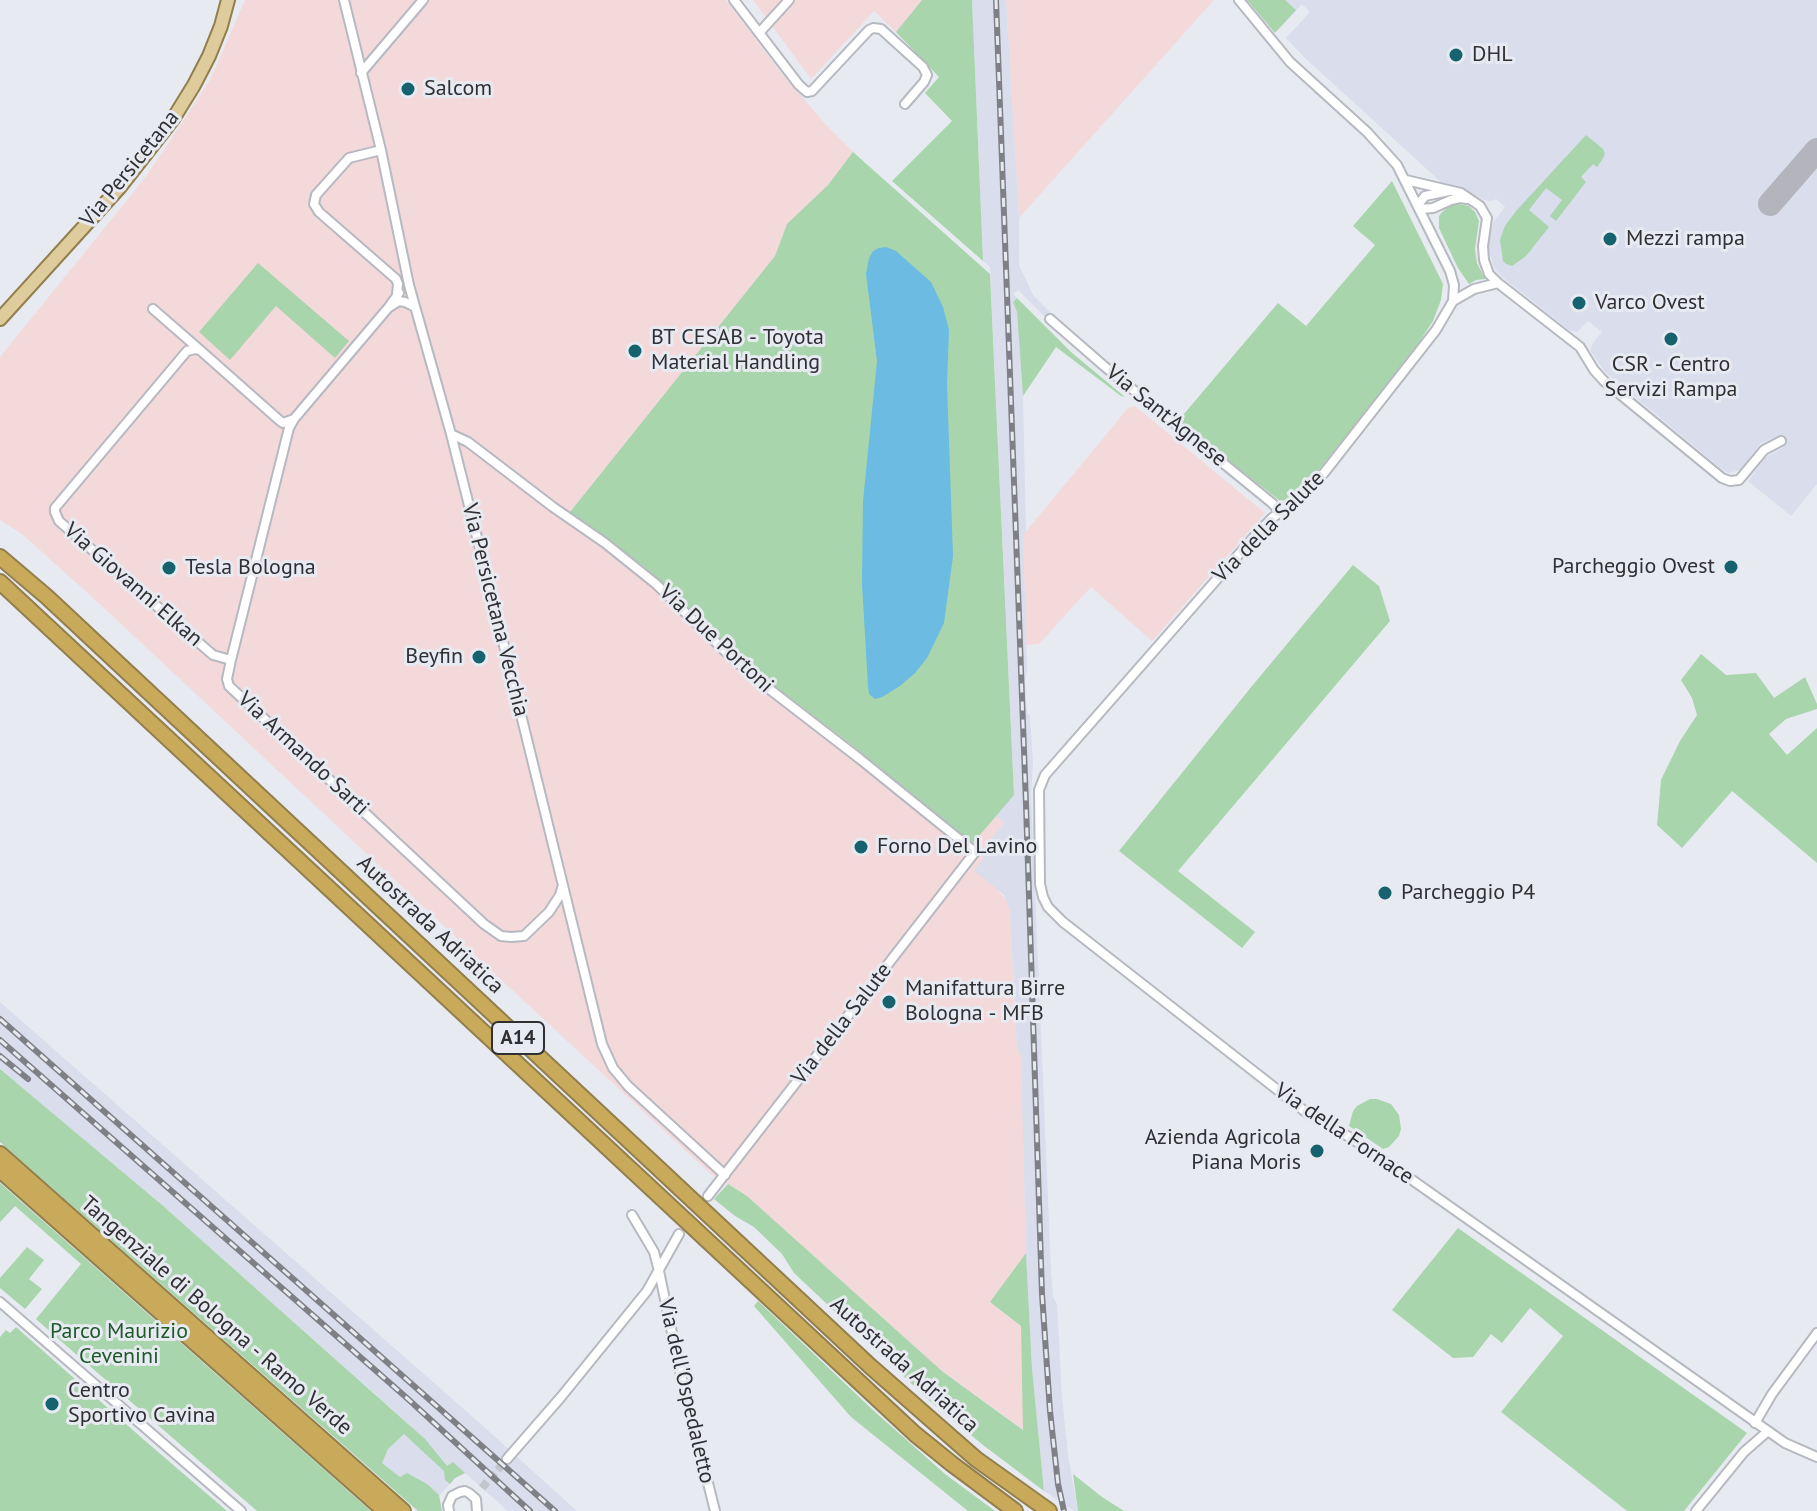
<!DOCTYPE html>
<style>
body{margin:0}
canvas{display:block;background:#e8eaf2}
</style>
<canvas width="1817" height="1511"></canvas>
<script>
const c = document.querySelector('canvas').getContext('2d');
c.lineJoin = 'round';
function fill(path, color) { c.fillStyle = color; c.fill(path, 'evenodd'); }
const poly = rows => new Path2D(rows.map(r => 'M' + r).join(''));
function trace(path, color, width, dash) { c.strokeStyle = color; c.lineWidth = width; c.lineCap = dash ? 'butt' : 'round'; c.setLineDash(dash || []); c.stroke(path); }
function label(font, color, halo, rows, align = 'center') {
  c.font = font + ' "PT Sans",sans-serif'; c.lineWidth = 6; c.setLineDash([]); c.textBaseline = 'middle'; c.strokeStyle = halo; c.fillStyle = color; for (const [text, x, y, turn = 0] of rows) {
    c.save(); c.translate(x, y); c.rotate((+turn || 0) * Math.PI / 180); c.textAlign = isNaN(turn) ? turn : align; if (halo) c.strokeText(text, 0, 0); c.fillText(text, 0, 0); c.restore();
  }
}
const industrial = poly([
 [245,0,726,0,778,69,827,126,853,152,828,185,787,224,775,256,570,512,660,582,727,646,774,686,849,743,973,843,995,816,1004,823,979,853,984,858,996,888,1007,901,1010,910,1017,1049,1021,1055,1026,1253,990,1302,1021,1326,1024,1430,943,1372,747,1196,711,1174,540,1016,104,608,22,534,0,520,0,357,144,179,166,147,211,78],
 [753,0,922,0,896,32,874,11,811,79],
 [1006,0,1214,0,1019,218],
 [1135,406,1265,513,1152,641,1091,587,1039,644,1026,645,1023,535,1128,408]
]);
const built = poly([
 [972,0,1006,0,1019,218,1019,265,1033,295,1051,313,1046,318,1018,290,1013,294,1017,298,1013,302,1017,312,1023,396,1026,531,1023,535,1027,669,1025,681,1027,714,1030,715,1033,763,1031,795,1051,1271,1053,1297,1057,1304,1062,1397,1068,1455,1078,1511,1074,1511,1044,1491,1032,1369,1026,1253,1021,1056,1017,1049,1010,910,1004,895,974,870,984,858,979,853,1004,823,995,816,1014,795,990,267,983,261],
 [1256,0,1817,0,1817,484,1791,516,1748,481,1765,458,1784,447,1778,436,1761,443,1740,470,1729,473,1723,470,1605,372,1590,350,1593,343,1602,332,1588,321,1577,332,1569,330,1501,276,1494,268,1488,247,1489,236,1494,221,1505,207,1496,199,1491,201,1484,200,1466,190,1442,183,1306,59,1286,38,1310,12,1302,4,1279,29],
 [0,1002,482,1425,577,1511,508,1511,465,1473,455,1478,438,1497,442,1511,381,1462,388,1449,404,1434,410,1425,162,1205,0,1069]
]);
const green = poly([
 [922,0,972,0,983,261,892,181,952,121,925,93,939,77,896,32],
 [1247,0,1285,0,1296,10,1275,33],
 [1586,135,1603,149,1605,154,1602,160,1597,167,1593,164,1581,177,1586,182,1556,221,1550,216,1562,200,1546,188,1529,210,1549,227,1526,256,1512,266,1506,264,1503,261,1500,240,1505,226,1517,210],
 [853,152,990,274,1014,795,973,843,849,743,774,686,727,646,660,582,570,512,775,256,787,224,828,185],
 [1392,181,1443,284,1441,300,1433,321,1410,356,1305,487,1287,501,1279,500,1178,421,1278,303,1306,326,1375,245,1353,226],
 [1454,203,1469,206,1475,212,1479,221,1475,249,1477,263,1485,279,1476,280,1469,284,1458,268,1439,228,1439,216,1442,212],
 [258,263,349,341,335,358,276,306,230,360,199,332],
 [1017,298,1071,352,1125,397,1121,396,1056,347,1023,396,1017,312,1013,302],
 [1353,565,1379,586,1390,621,1178,871,1255,932,1242,948,1119,851,1252,686],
 [1701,654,1726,675,1756,673,1774,698,1805,677,1817,704,1817,709,1786,719,1769,734,1787,755,1817,728,1817,863,1732,791,1682,848,1657,825,1661,780,1680,741,1697,715,1692,698,1681,680],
 [0,1069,162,1205,425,1439,447,1466,453,1462,465,1473,455,1478,450,1484,445,1480,444,1471,404,1434,388,1449,382,1463,400,1477,407,1473,427,1484,439,1495,442,1511,418,1511,0,1142],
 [1370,1099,1377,1099,1391,1104,1399,1115,1401,1129,1399,1136,1389,1147,1383,1149,1349,1126,1353,1111,1357,1106],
 [0,1183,346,1489,371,1511,257,1511,55,1336,36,1319,81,1264,15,1206,0,1222],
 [728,1184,747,1196,943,1372,1023,1430,1021,1326,990,1302,1026,1253,1032,1369,1044,1491,983,1445,931,1402,794,1273,782,1254,754,1227,735,1216,714,1199],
 [1458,1228,1747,1433,1684,1511,1627,1511,1501,1412,1563,1336,1530,1308,1502,1343,1491,1334,1473,1357,1453,1358,1392,1310],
 [27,1247,44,1260,29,1279,42,1289,25,1309,0,1288,0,1278],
 [758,1301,874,1411,945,1474,995,1511,968,1511,851,1417,754,1306],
 [16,1327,143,1439,227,1511,0,1511,0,1337,6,1330,10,1333],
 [1073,1474,1102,1497,1124,1511,1078,1511]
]);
const water = poly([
 [886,247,896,251,931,282,943,307,949,330,947,384,953,556,944,623,927,658,915,673,900,686,882,697,875,699,869,694,868,686,862,584,863,501,877,361,866,274,869,258,873,251,879,248]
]);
const taxiway = poly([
 [1770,204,1817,150]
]);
const minorTunnel = poly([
 [482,1488,507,1459]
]);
const minor = poly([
 [344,0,381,150,409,285,451,434,493,601,602,1044,613,1068,628,1086,725,1175],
 [734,0,799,85,807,92,812,91,869,30,873,28,881,29,923,67,927,75,924,82,905,104],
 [1239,0,1290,62,1367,132,1397,165,1450,271,1454,285,1453,301,1436,330,1324,473,1304,495,1272,518,1254,537,1045,775,1039,790,1040,884,1043,897,1048,907,1063,922,1307,1113,1351,1138,1391,1165,1768,1431,1785,1443,1817,1457],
 [759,33,789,0],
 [361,73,423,0],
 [381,150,349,158,316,195,314,204,319,212,396,279,398,284,397,294],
 [1406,180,1461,193,1480,206,1487,218,1483,246,1484,260,1489,274,1498,283,1580,347,1594,370,1604,381,1722,478,1730,481,1739,480,1764,450,1781,441],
 [1418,205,1425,196,1449,191],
 [1420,209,1433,208,1451,200,1460,198,1467,199],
 [399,293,388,308,399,301,405,302,415,307],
 [1453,301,1474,289,1498,283],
 [388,308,294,419,289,428,231,660,227,679,229,686,484,924,501,936,511,937,524,936,549,912,560,895,562,888],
 [153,309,200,350],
 [1050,319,1104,366,1272,503,1281,513],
 [451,434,468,442,553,507,605,543,656,584,731,657,768,688,860,759,975,852,708,1196],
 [231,660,213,655,59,521,55,512,55,508,187,351,195,349,200,350,279,420,283,423,294,419],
 [632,1215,654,1252,659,1271,680,1371,715,1511],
 [0,1302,241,1511],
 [1755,1423,1772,1394,1817,1333],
 [507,1459,561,1397,647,1291,679,1234],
 [449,1511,448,1505,452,1496,460,1492,465,1491,469,1493,476,1499,477,1511],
 [1696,1511,1744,1452,1768,1431]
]);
const primary = poly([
 [0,319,120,187,173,119,194,85,209,56,221,26,228,0]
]);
const motorway = poly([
 [0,557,47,597,870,1366,976,1459,1049,1511],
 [0,582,915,1434,952,1464,1015,1511],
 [0,1154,403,1511],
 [0,1170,385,1511]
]);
const rail = poly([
 [996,0,1026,804,1042,1294,1050,1411,1058,1484,1064,1511],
 [0,1019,555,1511],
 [0,1040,408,1399,530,1511],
 [0,1056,28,1079]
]);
const markers = [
 [1456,55,8,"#16626e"],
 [408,89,8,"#16626e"],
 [1610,239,8,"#16626e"],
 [1579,303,8,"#16626e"],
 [1671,339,8,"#16626e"],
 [635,351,8,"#16626e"],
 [1731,567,8,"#16626e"],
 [169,568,8,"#16626e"],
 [479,657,8,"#16626e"],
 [861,847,8,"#16626e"],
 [1385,893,8,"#16626e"],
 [889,1002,8,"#16626e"],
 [1317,1151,8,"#16626e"],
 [52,1404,8,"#16626e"]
];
const shields = [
 [518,1038,52]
];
const shieldNames = [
 ["A14",518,1038]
];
const poiNames = [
 ["DHL",1472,55],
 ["Salcom",424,89],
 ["Mezzi rampa",1626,239],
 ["Varco Ovest",1595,303],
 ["BT CESAB - Toyota",651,338],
 ["Material Handling",651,363],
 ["CSR - Centro",1671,365,"center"],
 ["Servizi Rampa",1671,390,"center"],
 ["Parcheggio Ovest",1715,567,"right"],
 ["Tesla Bologna",185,568],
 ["Beyfin",463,657,"right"],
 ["Forno Del Lavino",877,847],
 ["Parcheggio P4",1401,893],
 ["Manifattura Birre",905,989],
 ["Bologna - MFB",905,1014],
 ["Azienda Agricola",1301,1138,"right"],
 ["Piana Moris",1301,1163,"right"],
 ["Centro",68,1391],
 ["Sportivo Cavina",68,1416]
];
const streetNames = [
 ["Via Persicetana",130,169,-51],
 ["Via Sant'Agnese",1166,416,39],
 ["Via della Salute",1269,527,-45],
 ["Via Giovanni Elkan",133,585,41],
 ["Via Persicetana Vecchia",495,610,76],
 ["Via Due Portoni",716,639,43],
 ["Via Armando Sarti",303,754,43],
 ["Autostrada Adriatica",430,925,43],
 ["Via della Salute",842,1024,-52],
 ["Via della Fornace",1344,1134,34],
 ["Tangenziale di Bologna - Ramo Verde",216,1316,41],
 ["Autostrada Adriatica",904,1365,42],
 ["Via dell'Ospedaletto",686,1391,77]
];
const parkNames = [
 ["Parco Maurizio",119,1332],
 ["Cevenini",119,1357]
];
fill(industrial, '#f4d9da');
fill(built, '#d9ddec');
fill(green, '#a8d5ac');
fill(water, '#6bbbe2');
trace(taxiway, '#b4b5bc', 24);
trace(minorTunnel, '#c3c5cc', 8, [8, 4]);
trace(minor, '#b7b9c1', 12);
trace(primary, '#937f4c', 16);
trace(motorway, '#937f4c', 18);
trace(minor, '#fff', 8);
trace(primary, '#decc9c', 12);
trace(motorway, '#c8aa5a', 14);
trace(rail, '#7f8085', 6);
trace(rail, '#e8eaf2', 3, [9]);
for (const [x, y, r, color] of markers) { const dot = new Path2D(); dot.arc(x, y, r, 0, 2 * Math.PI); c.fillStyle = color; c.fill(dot); trace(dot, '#e8eaf2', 3); }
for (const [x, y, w] of shields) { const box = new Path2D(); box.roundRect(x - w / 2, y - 16, w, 32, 6); c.fillStyle = '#e8eaf2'; c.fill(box); trace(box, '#303033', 2); }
label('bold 20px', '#303033', null, shieldNames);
label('22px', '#303033', '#e8eaf2', poiNames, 'left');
label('22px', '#303033', '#e8eaf2', streetNames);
label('22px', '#1d5a28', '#e8eaf2', parkNames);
</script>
